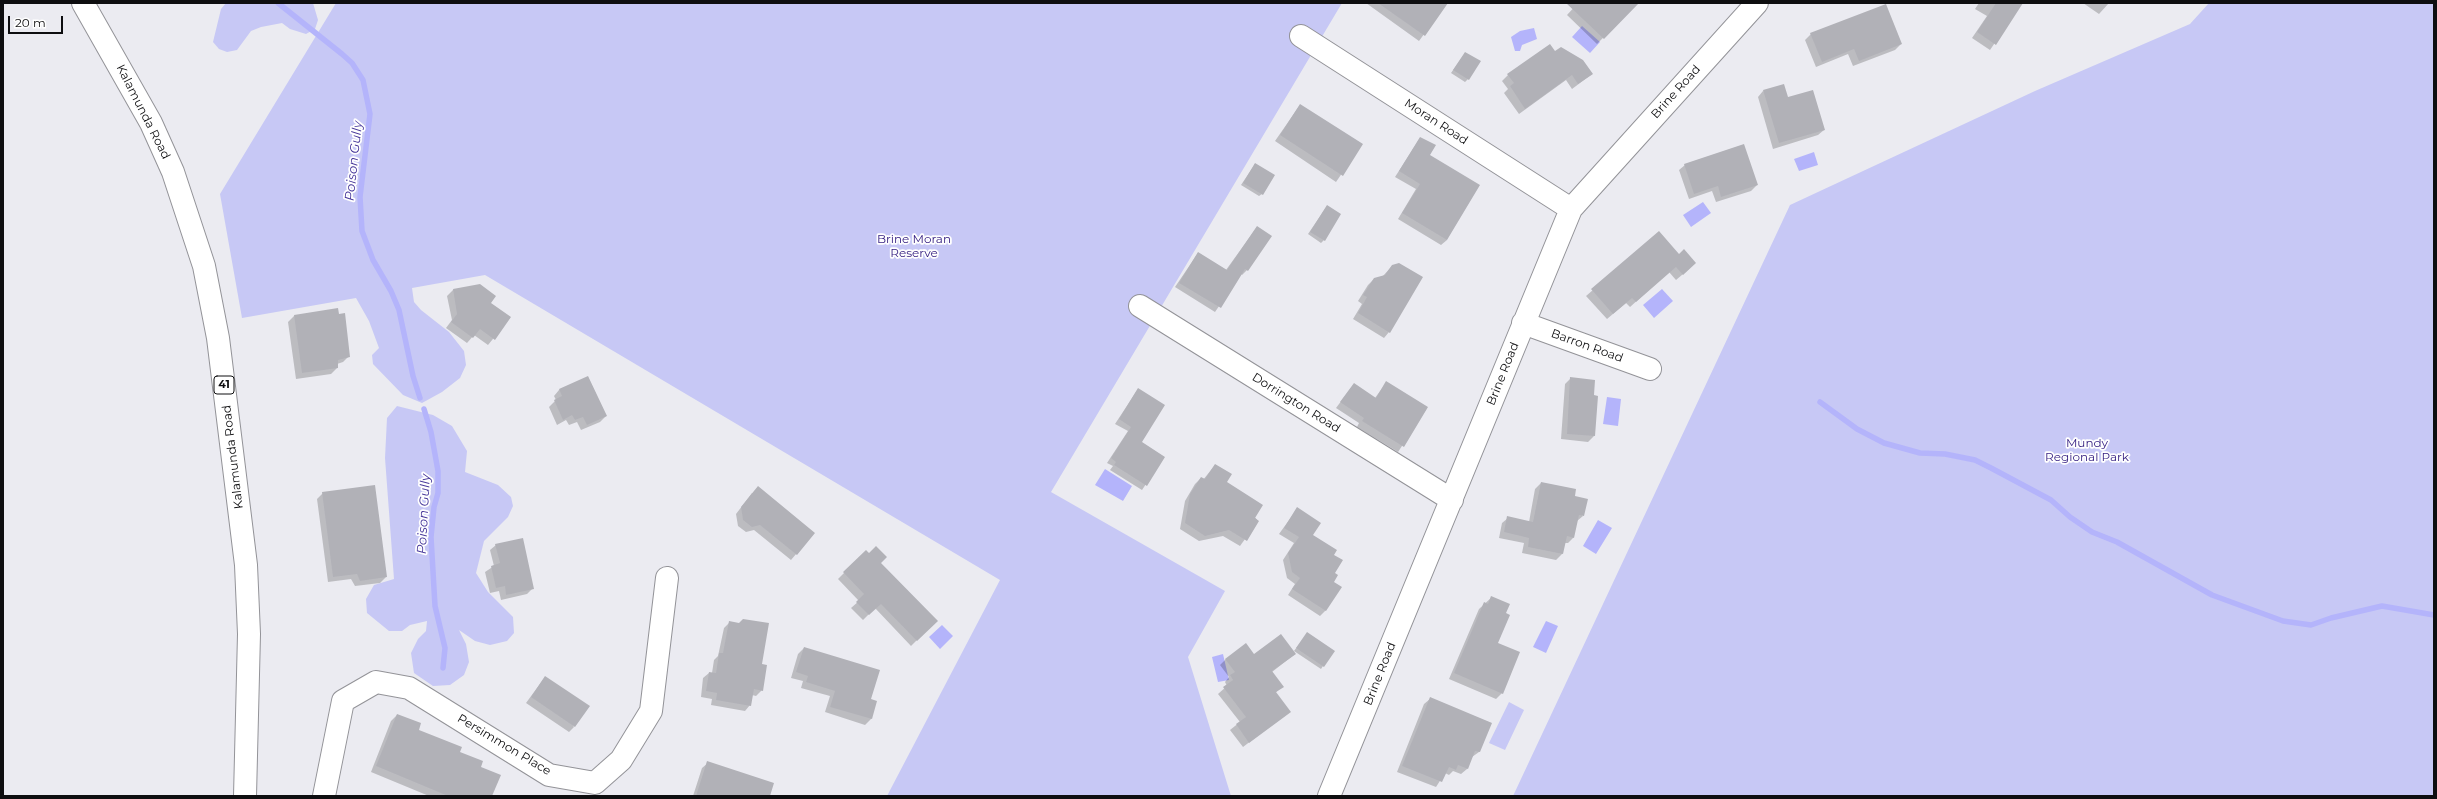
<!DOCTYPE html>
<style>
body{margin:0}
#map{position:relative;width:2437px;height:799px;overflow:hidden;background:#ebebf1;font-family:Montserrat,sans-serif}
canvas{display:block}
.frame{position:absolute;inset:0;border:4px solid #0e0e10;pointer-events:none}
.scale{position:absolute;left:8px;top:16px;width:55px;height:18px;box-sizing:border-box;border:2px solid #0e0e10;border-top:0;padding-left:5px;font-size:12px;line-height:14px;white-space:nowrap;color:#0e0e10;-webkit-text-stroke:3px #fff;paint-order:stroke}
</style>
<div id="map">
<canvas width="2437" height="799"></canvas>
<div class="frame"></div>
<div class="scale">20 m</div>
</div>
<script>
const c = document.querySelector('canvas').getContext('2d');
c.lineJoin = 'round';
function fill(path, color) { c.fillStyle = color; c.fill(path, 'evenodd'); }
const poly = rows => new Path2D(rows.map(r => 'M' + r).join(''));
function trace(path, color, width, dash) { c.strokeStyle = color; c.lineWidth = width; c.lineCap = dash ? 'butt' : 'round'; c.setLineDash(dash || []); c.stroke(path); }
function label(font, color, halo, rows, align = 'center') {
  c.font = font + ' Montserrat,sans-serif'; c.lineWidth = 3.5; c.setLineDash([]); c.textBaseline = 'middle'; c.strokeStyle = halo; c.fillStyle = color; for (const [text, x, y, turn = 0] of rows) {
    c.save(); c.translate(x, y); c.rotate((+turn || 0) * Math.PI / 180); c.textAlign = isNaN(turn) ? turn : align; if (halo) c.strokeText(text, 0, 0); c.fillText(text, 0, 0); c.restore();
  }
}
const green = poly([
 [226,3,313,3,318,20,315,29,306,34,290,29,282,23,261,27,251,31,237,50,227,52,219,49,213,42,221,9],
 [336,3,1342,3,1051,492,1225,591,1188,657,1231,796,887,796,1000,580,485,275,412,288,414,302,421,310,449,332,464,351,466,365,460,378,442,392,422,403,403,395,373,364,372,355,379,348,369,321,356,298,242,318,220,194],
 [2209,3,2434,3,2434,796,1513,796,1790,205,2035,91,2190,24],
 [397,406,433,415,452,426,467,451,465,472,498,485,511,497,513,506,508,517,484,541,476,573,488,592,513,617,514,633,507,641,490,645,475,641,459,630,466,644,469,662,464,675,450,685,433,686,414,673,411,653,418,639,426,631,427,621,410,625,402,631,389,631,367,613,366,599,374,585,394,579,385,458,387,418],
 [1509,702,1524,710,1505,750,1489,743]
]);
const water = poly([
 [1582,26,1600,42,1590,53,1572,37],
 [1534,28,1537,39,1522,45,1520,51,1515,51,1511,37,1520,31],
 [1814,152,1818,165,1799,171,1794,159],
 [1703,202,1711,213,1691,227,1683,215],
 [1662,289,1673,301,1654,318,1643,305],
 [1607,397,1621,399,1618,426,1603,424],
 [1105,469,1132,486,1123,501,1095,485],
 [1598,520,1612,528,1596,554,1583,546],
 [1546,621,1558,626,1546,653,1533,647],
 [942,625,953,636,940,649,929,637],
 [1223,654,1229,680,1218,682,1212,657]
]);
const shadow = poly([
 [1366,3,1447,3,1419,41],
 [1578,3,1637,3,1597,44,1567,15],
 [1979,3,2022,3,1990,50,1972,38,1987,16,1975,9],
 [2083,3,2109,3,2099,14],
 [1811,34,1901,44,1895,50,1853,66,1848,54,1816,67,1805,40],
 [1465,53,1468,79,1465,82,1451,73],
 [1555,53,1592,74,1572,89,1566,80,1519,114,1504,93,1508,89,1502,81,1508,75],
 [1763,91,1788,98,1824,130,1818,135,1773,149,1758,97],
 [1300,105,1362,144,1336,182,1275,141],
 [1420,138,1429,155,1447,240,1441,245,1398,219,1416,189,1395,177],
 [1255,164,1262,194,1259,196,1241,185],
 [1685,165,1757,185,1751,191,1716,202,1712,191,1689,199,1679,170],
 [1327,206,1324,240,1321,243,1308,234],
 [1257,227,1270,237,1247,270,1242,275,1241,274,1215,312,1175,287,1198,253,1226,270],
 [1659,233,1689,269,1676,280,1669,272,1630,307,1626,303,1607,319,1586,296],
 [1392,266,1389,332,1384,338,1353,319,1362,304,1358,301,1368,285,1374,279,1383,276],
 [479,285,490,304,510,318,488,345,474,335,467,343,446,328,452,320,447,296,453,290],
 [337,309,349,356,343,362,337,364,337,368,331,374,296,379,288,322,294,316],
 [588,377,606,416,600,422,581,430,577,422,569,425,566,420,557,425,549,407,556,400,554,396,559,390],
 [1571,378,1594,436,1588,442,1561,439,1565,384],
 [1386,383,1427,408,1398,452,1357,427,1359,423,1336,408,1354,384,1375,398],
 [1138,389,1141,442,1164,457,1142,490,1110,470,1113,466,1107,463,1128,431,1115,424],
 [1215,465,1225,482,1258,521,1240,546,1223,536,1199,541,1180,529,1185,501,1195,484,1201,478,1203,480],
 [1541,483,1583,516,1577,521,1573,538,1568,543,1564,543,1562,554,1556,560,1522,553,1524,543,1499,538,1502,523,1508,518,1529,522,1535,489],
 [323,493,386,577,380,583,355,586,351,579,328,582,317,499],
 [752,493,814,533,791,560,754,530,746,532,738,526,736,514],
 [1297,509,1312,535,1333,555,1333,582,1326,610,1320,616,1288,595,1295,584,1287,578,1283,560,1294,543,1279,534],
 [496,545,533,588,527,594,501,600,499,591,490,593,485,572,494,566,490,550],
 [866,551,936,621,911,646,875,608,863,620,851,608,859,601,838,579],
 [1492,597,1502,693,1496,699,1449,679,1479,609],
 [730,622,761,665,762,690,756,696,752,695,750,705,745,711,711,705,712,699,701,697,703,678,709,673,712,673,714,660,718,656,724,628],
 [1305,636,1323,666,1321,669,1294,651],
 [804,648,870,700,876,702,871,719,865,725,825,712,830,696,801,688,803,681,791,678,798,654],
 [1295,654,1272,672,1282,687,1275,693,1289,712,1243,747,1230,730,1240,722,1218,694,1227,686,1225,682,1229,677,1220,665,1226,659,1254,655],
 [545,677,574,727,569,732,526,703],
 [1430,699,1491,723,1479,752,1472,757,1467,769,1461,774,1453,771,1449,775,1445,773,1436,787,1397,772,1424,704],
 [397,715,417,730,459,753,480,768,491,796,429,796,371,772,391,721],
 [708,763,769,796,693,796,702,768]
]);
const stream = poly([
 [278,3,342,54,352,63,363,80,370,114,360,197,362,231,373,260,391,291,399,310,413,376,420,398],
 [1820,402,1857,429,1884,443,1920,453,1945,454,1975,460,1991,468,2051,500,2070,517,2092,532,2117,542,2212,595,2283,621,2311,625,2331,618,2382,606,2434,615],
 [424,409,431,432,438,471,438,493,434,507,431,537,435,606,445,648,443,668]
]);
const building = poly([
 [1378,3,1448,3,1425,36],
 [1566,3,1639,3,1604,39],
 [1996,3,2023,3,1996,45,1977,32],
 [1886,4,1902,44,1859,61,1854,49,1822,62,1810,33],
 [1550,44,1555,51,1561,47,1583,60,1593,74,1578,84,1572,75,1525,109,1510,86,1514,83,1507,74],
 [1465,52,1481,61,1469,80,1453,70],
 [1784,84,1788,97,1813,90,1825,130,1779,143,1763,90],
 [1300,104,1363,144,1343,176,1280,135],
 [1420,137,1436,145,1430,155,1480,185,1447,240,1402,213,1420,184,1399,171],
 [1744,144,1758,185,1721,197,1718,186,1694,194,1684,164],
 [1255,163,1275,175,1263,195,1243,183],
 [1327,205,1341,214,1325,241,1310,232],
 [1257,226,1272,236,1248,271,1245,269,1221,308,1179,283,1198,252,1227,270],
 [1659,231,1679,254,1684,249,1696,263,1683,275,1676,267,1636,302,1632,298,1613,314,1591,289],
 [1399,263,1423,277,1390,333,1358,313,1367,297,1363,295,1374,278,1385,275,1392,265],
 [480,284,496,296,491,303,511,317,495,340,480,329,473,338,451,322,457,314,453,289],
 [338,308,339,314,345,313,350,357,338,360,338,368,302,373,294,315],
 [588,376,607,416,587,425,583,417,575,420,572,415,563,420,554,400,562,396,559,389],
 [1570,377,1595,380,1594,395,1598,396,1595,436,1567,434],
 [1386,381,1428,407,1404,447,1362,421,1364,418,1340,402,1354,383,1376,398],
 [1138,388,1165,405,1142,442,1165,457,1147,486,1114,465,1116,462,1111,458,1131,427,1119,419],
 [1215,464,1232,474,1227,482,1263,505,1255,518,1259,521,1247,541,1229,530,1205,536,1185,523,1190,494,1201,477,1205,479],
 [1541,482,1576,489,1575,496,1588,499,1584,516,1579,515,1574,538,1567,536,1563,554,1528,547,1529,538,1504,532,1507,516,1533,522],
 [375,485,387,577,360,581,357,574,333,577,322,492],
 [758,486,815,533,797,555,760,525,752,527,743,520,741,507],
 [1297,507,1321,523,1313,535,1337,550,1334,555,1343,560,1335,573,1338,575,1334,582,1342,587,1326,611,1292,589,1300,578,1292,572,1288,553,1299,537,1284,528],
 [523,538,534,589,506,595,505,586,496,588,491,566,500,563,495,544],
 [876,546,887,557,881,563,938,621,917,641,881,604,869,615,856,602,864,594,843,572,866,550,869,553],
 [1491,596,1510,604,1506,613,1510,615,1498,643,1520,652,1503,694,1454,673,1484,602,1488,604],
 [743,619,769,623,762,664,767,665,763,691,754,689,751,706,716,700,717,693,706,691,709,672,716,673,719,653,723,653,729,621,739,623],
 [1307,632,1335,651,1324,667,1296,648],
 [1281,634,1296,654,1272,671,1284,687,1276,692,1291,712,1249,743,1236,724,1246,717,1223,687,1233,680,1230,675,1235,672,1225,659,1246,643,1254,654],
 [804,647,880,670,871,699,877,701,872,719,830,707,835,691,806,682,808,676,796,672],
 [545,676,590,706,575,727,531,697],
 [1430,697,1492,723,1480,752,1475,751,1468,769,1458,765,1456,770,1449,767,1442,782,1402,766],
 [397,714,421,723,419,730,462,747,460,752,483,761,481,767,501,775,492,796,448,796,376,766],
 [707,761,774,783,770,796,696,796]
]);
const minor = poly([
 [1301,36,1571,209],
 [1140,306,1452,500],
 [1523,323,1650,369],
 [324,796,343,701,376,682,409,688,549,775,595,783,621,760,651,711,667,578],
 [1329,796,1571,209,1757,3]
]);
const major = poly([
 [83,3,151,123,173,172,204,266,218,338,246,565,249,634,245,796]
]);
const shields = [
 [224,385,20]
];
const shieldNames = [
 ["41",224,385]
];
const streetNames = [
 ["Brine Road",1676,92,-48],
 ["Kalamunda Road",143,112,63],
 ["Moran Road",1436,122,33],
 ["Barron Road",1587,346,20],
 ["Brine Road",1503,374,-68],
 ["Dorrington Road",1296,403,32],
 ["Kalamunda Road",233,457,-97],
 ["Brine Road",1380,674,-68],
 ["Persimmon Place",504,745,31]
];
const parkNames = [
 ["Brine Moran",914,239],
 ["Reserve",914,253],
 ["Mundy",2087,443],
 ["Regional Park",2087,457]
];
const waterNames = [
 ["Poison Gully",354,161,-84],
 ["Poison Gully",424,514,-87]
];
fill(green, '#c7c8f5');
fill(water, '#b4b4fb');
fill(shadow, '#0003');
trace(stream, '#b4b4fb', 5.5);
fill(building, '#b1b1b7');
trace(minor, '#939398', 24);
trace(major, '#939398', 24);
trace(minor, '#fff', 22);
trace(major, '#fff', 22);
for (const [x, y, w] of shields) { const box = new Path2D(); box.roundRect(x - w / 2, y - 9, w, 18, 3); c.fillStyle = '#fff'; c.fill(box); trace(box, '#0e0e10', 1); }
label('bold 11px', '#0e0e10', null, shieldNames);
label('12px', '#0e0e10', '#fff', streetNames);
label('12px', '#311b7f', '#fff', parkNames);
label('italic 13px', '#443498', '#fff', waterNames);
</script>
